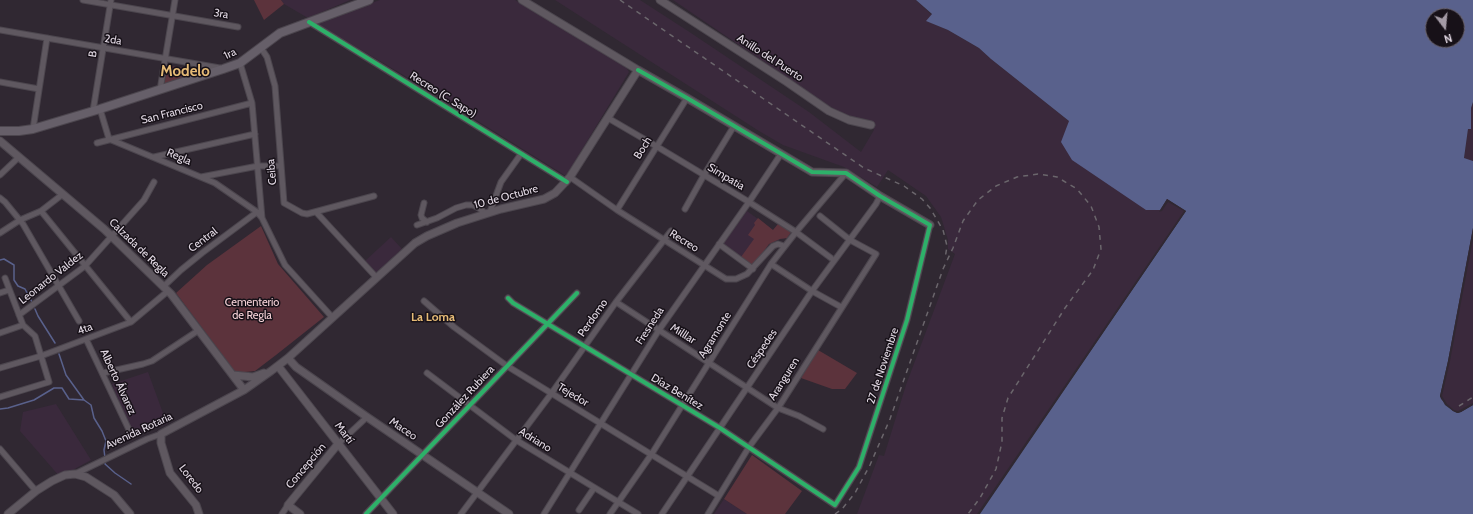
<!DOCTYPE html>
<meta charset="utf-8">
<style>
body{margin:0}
#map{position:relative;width:1473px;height:514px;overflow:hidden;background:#302832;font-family:Cabin,sans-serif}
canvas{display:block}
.north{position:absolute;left:1425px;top:8px;width:40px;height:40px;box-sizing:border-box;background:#171118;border:1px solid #68616a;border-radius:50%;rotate:164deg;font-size:11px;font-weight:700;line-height:16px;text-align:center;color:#e2d9e4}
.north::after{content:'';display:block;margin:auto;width:14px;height:18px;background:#a49ba6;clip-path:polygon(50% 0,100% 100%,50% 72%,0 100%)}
</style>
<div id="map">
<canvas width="1473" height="514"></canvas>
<div class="north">N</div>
</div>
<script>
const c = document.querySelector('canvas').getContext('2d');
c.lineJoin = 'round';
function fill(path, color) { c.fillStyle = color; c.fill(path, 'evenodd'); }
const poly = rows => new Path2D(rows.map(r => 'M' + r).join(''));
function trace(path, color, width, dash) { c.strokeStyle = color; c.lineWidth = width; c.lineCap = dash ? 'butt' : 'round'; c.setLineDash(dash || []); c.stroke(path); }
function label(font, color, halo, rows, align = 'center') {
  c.font = font + ' Cabin,sans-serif'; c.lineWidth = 3; c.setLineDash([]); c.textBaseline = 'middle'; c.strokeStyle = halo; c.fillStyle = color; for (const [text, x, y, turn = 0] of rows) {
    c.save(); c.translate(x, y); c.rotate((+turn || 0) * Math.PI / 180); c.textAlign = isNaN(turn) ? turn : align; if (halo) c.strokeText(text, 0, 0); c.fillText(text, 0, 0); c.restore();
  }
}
const built = poly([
 [281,0,350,0,308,18,284,4],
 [380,0,515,0,625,65,629,72,566,176,410,79,316,23],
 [555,0,640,0,691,33,809,112,861,152,874,130,869,120,852,117,838,111,823,102,673,0,916,0,932,15,927,21,948,30,979,48,991,59,1069,121,1062,142,1167,199,1186,211,979,514,857,514,879,455,884,456,906,385,955,254,948,249,948,240,941,217,926,196,888,170,877,187,844,167,783,145,759,131],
 [1473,102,1473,161,1464,159,1468,129,1471,129,1471,108],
 [747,211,773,230,778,224,791,232,787,238,780,239,769,244,753,266,723,244],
 [1473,228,1473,405,1461,412,1453,411,1441,399],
 [391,237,402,249,376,273,365,261],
 [148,372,167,424,132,436,112,384],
 [56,404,91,460,60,477,20,431,23,412],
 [724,499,747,514,714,514]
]);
const green = poly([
 [254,0,281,0,284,4,264,20],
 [168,66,178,67,202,71,164,84],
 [758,218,773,230,778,224,791,232,787,238,780,239,769,244,753,266,741,257,754,239,748,235,755,225,754,223],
 [261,226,278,264,324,317,276,355,255,371,236,373,176,293,207,265],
 [818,350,857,373,845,389,832,389,801,378],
 [752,455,802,491,785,514,747,514,724,499]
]);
const water = poly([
 [916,0,1473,0,1473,102,1471,108,1471,129,1468,129,1464,158,1473,161,1473,228,1448,361,1440,396,1441,399,1453,411,1457,413,1461,412,1473,405,1473,514,979,514,1186,211,1167,199,1160,210,1146,210,1072,160,1061,142,1069,121,991,59,979,48,948,30,926,21,932,14],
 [1433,16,1457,16,1457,40,1433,40]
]);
const pier = poly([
 [1167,199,1186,211,980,514,977,514,1184,211,1168,202,1162,211,1159,212],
 [1473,228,1473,239,1450,361,1442,396,1447,404,1454,410,1458,411,1473,403,1473,405,1461,412,1458,413,1453,411,1445,405,1440,396,1448,361]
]);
const stream = poly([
 [0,260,4,259,14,265,14,280,18,286,25,289,32,302],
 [35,309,38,316,55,343],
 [59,354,66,375,84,400],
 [0,409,8,408,34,400,54,388,62,388,69,399,84,400,91,405,94,418,102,431,106,441,104,450,105,458],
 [105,462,105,464,115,473,131,484]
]);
const street = poly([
 [83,0,238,27],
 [309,22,567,182],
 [0,30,220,68],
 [261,48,267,57,275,86,284,203,302,213,307,214,374,196],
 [240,63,252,103,262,218,285,265,332,317],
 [0,82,39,89],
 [160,90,175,0],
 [100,109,109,139,215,183,257,212,262,218],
 [93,111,111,0],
 [608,118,656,146,749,202,796,232,831,258],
 [33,129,47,38],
 [97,143,252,103],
 [154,157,255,134],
 [0,175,19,157],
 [201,177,258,166,281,166],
 [570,177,617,210,726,279,736,279,747,274,773,246,778,244,784,246],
 [0,198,5,202,23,224,79,321],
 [424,203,421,215,422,218,427,222],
 [685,209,704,175,734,126],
 [617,210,687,98],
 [41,211,131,322],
 [316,212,376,277],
 [490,212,501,182,521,154],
 [417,225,437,218,456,208,466,205,473,205,479,208,485,213],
 [0,233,20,220,41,211,63,194],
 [719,244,753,269],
 [771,264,812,291,841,307],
 [163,287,181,270,202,253,257,212],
 [0,293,9,290],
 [508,298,513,303,720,428,835,505,859,467,907,320,930,225],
 [424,301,454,327,507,366,719,496],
 [616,302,778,408,799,416,823,429],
 [19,315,85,266,144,200,154,182],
 [0,333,23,325],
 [86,339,131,434],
 [0,368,41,356,131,322,168,291],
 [103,373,143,364,152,361,199,330],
 [427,373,516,440,638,514],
 [0,397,49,382,35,336,23,325,5,278],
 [338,444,367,417],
 [0,449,36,491],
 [75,474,147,439,161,434],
 [579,510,594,488],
 [282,514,288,505],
 [366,514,577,293],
 [461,514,551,394,616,302,671,231],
 [544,514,659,330,749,202,781,154],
 [610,514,651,455,771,264,796,232,846,173],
 [662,514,812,291,876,204,880,196],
 [708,514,749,447,778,408,876,254,850,240,820,216]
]);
const secondary = poly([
 [522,0,638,70,687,98,812,172,846,173,880,196,930,225],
 [660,0,787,82,829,111,849,120,871,125],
 [0,141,104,229,171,294,244,390],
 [288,358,296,367,367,417,509,514],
 [278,366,393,514],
 [233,375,253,377,264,373],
 [8,514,36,491,52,481,65,475,75,474,86,477,114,495,130,514],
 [199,514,196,505,170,473,161,443,161,434,244,390,271,371,288,358,415,243,427,236,457,223,501,209,544,199,555,193,570,177,638,70],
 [300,514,288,505,338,444]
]);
const primary = poly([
 [0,131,19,131,33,129,100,109,223,69,240,63,280,33,369,0]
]);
const rail = poly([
 [620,0,864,168,904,186,922,199,930,208,943,230,947,246,945,259],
 [1459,406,1473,397],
 [835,514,842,509,855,493,870,465,890,419,943,269,953,248,963,221,978,200,996,186,1017,177,1038,174,1057,177,1077,189,1091,206,1099,227,1101,249,1093,270,1065,308,1008,398,1002,418,1002,442,996,469,980,498,968,514]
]);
const cycleway = poly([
 [309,22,567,182],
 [508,298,513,303,720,428,835,505,859,467,907,320,930,225,880,196,846,173,812,172,687,98,638,70],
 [366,514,577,293]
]);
const streetNames = [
 ["3ra",221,14,10],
 ["2da",113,40,10],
 ["B",93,54,-81],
 ["1ra",230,54,-25],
 ["Anillo del Puerto",770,58,33],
 ["Recreo (C. Sapo)",443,95,32],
 ["San Francisco",172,113,-14],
 ["Boch",643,148,-58],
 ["Regla",179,157,23],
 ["Ceiba",272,172,-95],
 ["Simpatia",726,177,31],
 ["10 de Octubre",506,197,-15],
 ["Central",203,240,-37],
 ["Recreo",684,241,32],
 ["Calzada de Regla",139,248,44],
 ["Leonardo Valdez",51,278,-38],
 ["Perdomo",593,318,-55],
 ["Fresneda",650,326,-57],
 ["4ta",85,329,-20],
 ["Milllar",683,334,33],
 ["Agramonte",715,335,-58],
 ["Céspedes",762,349,-56],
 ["27 de Noviembre",883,366,-72],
 ["Aranguren",784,379,-58],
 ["Alberto Álvarez",118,382,65],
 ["Díaz Benítez",677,392,31],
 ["Tejedor",573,395,31],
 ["González Rubiera",465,397,-47],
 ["Maceo",403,429,34],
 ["Avenida Rotaria",139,431,-25],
 ["Martí",344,433,53],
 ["Adriano",535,440,32],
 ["Concepción",306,466,-50],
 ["Loredo",191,479,53]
];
const parkNames = [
 ["Cementerio",252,303],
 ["de Regla",252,316]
];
const neighbourhoodNames = [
 ["La Loma",433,317]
];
const districtNames = [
 ["Modelo",185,72]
];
fill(built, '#3a293c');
fill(green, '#5c333c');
fill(water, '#59618c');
fill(pier, '#302832');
trace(stream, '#59618c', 1.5);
trace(street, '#4c464e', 7);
trace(secondary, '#4c464e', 9);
trace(primary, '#4c464e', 10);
trace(street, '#5f5860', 5);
trace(secondary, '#5f5860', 7);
trace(primary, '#665f69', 8);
trace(rail, '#6b666c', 1.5, [5, 5]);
trace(cycleway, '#2db169', 4);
label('11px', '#e2d9e4', '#171118', streetNames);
label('11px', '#f8d4d9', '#171118', parkNames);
label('bold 12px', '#e6bb76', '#171118', neighbourhoodNames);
label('bold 15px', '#e6bb76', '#171118', districtNames);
</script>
